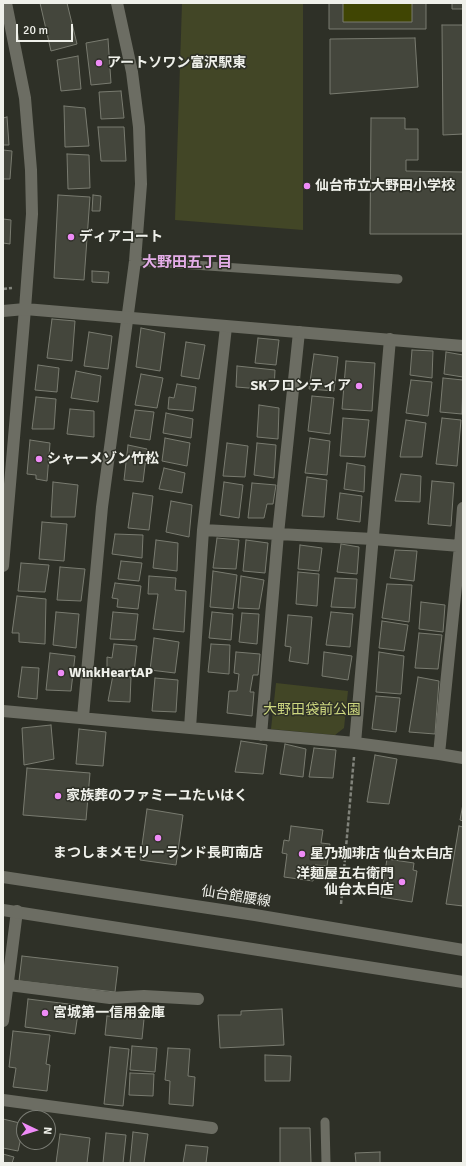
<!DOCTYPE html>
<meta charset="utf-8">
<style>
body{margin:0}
#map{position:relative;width:466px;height:1166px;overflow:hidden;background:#2e3027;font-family:Signika,sans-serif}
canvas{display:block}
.frame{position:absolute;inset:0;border:4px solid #eff0ea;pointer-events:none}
.north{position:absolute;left:16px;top:1110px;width:40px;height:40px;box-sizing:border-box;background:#2e3027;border:1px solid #7b7d75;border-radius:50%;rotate:94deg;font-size:11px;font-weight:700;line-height:16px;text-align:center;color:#eff0ea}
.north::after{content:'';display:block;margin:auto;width:14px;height:18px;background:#ef8bf7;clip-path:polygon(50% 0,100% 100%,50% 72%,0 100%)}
.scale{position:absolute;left:16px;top:24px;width:57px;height:18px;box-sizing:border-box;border:2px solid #eff0ea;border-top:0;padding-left:5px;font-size:12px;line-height:14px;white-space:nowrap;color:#eff0ea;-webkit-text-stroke:3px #2e3027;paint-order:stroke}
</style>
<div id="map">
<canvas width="466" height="1166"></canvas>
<div class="frame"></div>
<div class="north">N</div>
<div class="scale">20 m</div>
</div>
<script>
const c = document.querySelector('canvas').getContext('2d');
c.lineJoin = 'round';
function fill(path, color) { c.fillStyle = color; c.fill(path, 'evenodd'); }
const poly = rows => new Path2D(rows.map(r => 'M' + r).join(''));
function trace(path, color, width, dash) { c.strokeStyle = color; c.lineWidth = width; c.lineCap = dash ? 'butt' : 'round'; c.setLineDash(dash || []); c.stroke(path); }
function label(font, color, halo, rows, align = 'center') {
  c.font = font + ' Signika,"Noto Sans JP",sans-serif'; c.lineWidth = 3; c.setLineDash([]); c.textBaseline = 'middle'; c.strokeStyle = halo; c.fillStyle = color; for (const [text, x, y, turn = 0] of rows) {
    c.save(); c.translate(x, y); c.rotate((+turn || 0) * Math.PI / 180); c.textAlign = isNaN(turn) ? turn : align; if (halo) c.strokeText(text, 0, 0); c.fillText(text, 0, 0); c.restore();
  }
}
const green = poly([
 [182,3,303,3,303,230,175,220],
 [276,683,348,691,344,728,335,735,271,729]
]);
const water = poly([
 [343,3,412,3,412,22,343,22]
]);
const building = poly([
 [40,3,67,3,77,44,51,51,40,3],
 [329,3,343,3,343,22,412,22,412,3,426,3,426,29,329,29,329,3],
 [452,3,463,3,463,9,452,9,452,3],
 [442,25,463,25,463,134,443,135,442,25],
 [415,38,418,87,330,94,330,39,415,38],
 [108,39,111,83,91,85,86,43,108,39],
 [78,56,81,89,61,91,57,60,78,56],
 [121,91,124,118,101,119,99,92,121,91],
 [64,106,85,108,89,146,65,147,64,106],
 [7,117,9,145,3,145,3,118,7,117],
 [371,118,405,118,405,129,418,129,418,160,406,160,406,171,463,172,463,234,370,234,371,118],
 [98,127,124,127,126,161,101,161,98,127],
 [3,150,12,151,10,179,3,179,3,150],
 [67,154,89,155,90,188,68,189,67,154],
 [58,195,90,197,84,280,54,278,58,195],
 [93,195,101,196,100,211,92,211,93,195],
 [3,219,11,220,10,244,3,243,3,219],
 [92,271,109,272,108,283,92,282,92,271],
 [52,319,75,321,72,361,47,358,52,319],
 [141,328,165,333,160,371,136,367,141,328],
 [89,332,112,336,108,369,84,366,89,332],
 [258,338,279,340,276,365,255,363,258,338],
 [186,342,205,345,199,379,181,376,186,342],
 [412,350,433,351,432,378,410,375,412,350],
 [446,352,463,355,463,377,444,374,446,352],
 [314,354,338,357,334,391,309,389,314,354],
 [346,361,375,363,372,411,342,409,346,361],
 [38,365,59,368,57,392,35,390,38,365],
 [237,366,275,370,274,390,236,387,237,366],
 [76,371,101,376,98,402,71,398,76,371],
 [141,374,163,378,157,408,135,405,141,374],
 [443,378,463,380,462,414,440,412,443,378],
 [411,380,432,382,428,416,406,413,411,380],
 [177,384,196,387,193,411,168,409,169,397,174,398,177,384],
 [312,396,334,398,330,434,308,431,312,396],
 [36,397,56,399,54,429,32,429,36,397],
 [259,405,279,408,278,439,257,437,259,405],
 [70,409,94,411,94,437,67,434,70,409],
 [135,410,154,412,150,440,130,437,135,410],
 [166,413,193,419,191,438,163,433,166,413],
 [343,418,369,420,365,457,340,456,343,418],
 [442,418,461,420,457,466,436,464,442,418],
 [406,420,426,423,422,457,400,457,406,420],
 [165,438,190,443,187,466,162,461,165,438],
 [310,438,330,441,327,475,305,473,310,438],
 [30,440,50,443,47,481,36,479,36,475,27,474,30,440],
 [227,443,248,446,245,477,223,476,227,443],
 [257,443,276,445,274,478,254,475,257,443],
 [128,445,147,449,143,482,124,480,128,445],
 [347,463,365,466,364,492,344,489,347,463],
 [164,468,185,473,182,493,159,489,164,468],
 [401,474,421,476,420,502,395,501,401,474],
 [307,477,327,480,324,517,302,516,307,477],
 [432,481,454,483,451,526,428,524,432,481],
 [53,482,78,485,75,517,51,517,53,482],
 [224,482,243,485,239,518,220,515,224,482],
 [252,483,276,485,273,504,267,504,264,518,248,518,252,483],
 [133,493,153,496,149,530,128,528,133,493],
 [340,493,362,496,360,522,337,519,340,493],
 [171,501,192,505,189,537,166,532,171,501],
 [42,522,67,524,64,561,39,559,42,522],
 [115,534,143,535,142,558,112,554,115,534],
 [217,538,239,540,236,569,213,568,217,538],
 [156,540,178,543,177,571,153,568,156,540],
 [246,540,268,543,265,573,243,571,246,540],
 [341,544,359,547,357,574,337,572,341,544],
 [300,545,322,548,319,571,298,569,300,545],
 [395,550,417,551,414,581,390,578,395,550],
 [121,561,142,563,139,581,118,579,121,561],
 [21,563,49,565,45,592,18,591,21,563],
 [60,567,85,569,81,601,57,600,60,567],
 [213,571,237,575,233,609,210,607,213,571],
 [298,572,319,574,317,606,296,604,298,572],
 [149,576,176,578,175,590,186,591,184,632,153,629,158,594,148,594,149,576],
 [241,576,264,580,259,609,238,608,241,576],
 [335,578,357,579,355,608,331,607,335,578],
 [115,583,141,586,138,609,117,607,118,599,112,598,115,583],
 [387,584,412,585,409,622,382,618,387,584],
 [17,596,46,599,45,644,19,642,19,633,12,633,17,596],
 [421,602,445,605,443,632,419,629,421,602],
 [56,612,79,614,76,648,53,645,56,612],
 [113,612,138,614,135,640,110,639,113,612],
 [212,612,233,614,231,640,209,638,212,612],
 [331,612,353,614,350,647,326,645,331,612],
 [242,613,259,614,257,644,239,642,242,613],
 [288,615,312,617,308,664,289,661,291,647,285,646,288,615],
 [382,621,408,625,404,651,379,648,382,621],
 [419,633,442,635,438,669,415,668,419,633],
 [154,638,179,642,175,673,150,670,154,638],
 [114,644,137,646,134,673,107,671,107,657,112,658,114,644],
 [211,644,230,645,229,674,208,672,211,644],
 [236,652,260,654,258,675,253,675,250,692,254,692,252,716,227,713,229,691,237,691,239,674,234,673,236,652],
 [324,652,352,656,348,680,322,676,324,652],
 [379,652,404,656,401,694,376,692,379,652],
 [50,653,75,656,71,691,46,690,50,653],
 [22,667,39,668,37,699,18,697,22,667],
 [113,675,131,677,130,702,108,701,113,675],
 [418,677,439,681,435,734,409,732,418,677],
 [155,678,178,680,176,712,152,711,155,678],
 [376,696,400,698,396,732,372,729,376,696],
 [51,725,54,759,24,765,22,728,51,725],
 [79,729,106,732,103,766,76,764,79,729],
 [241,741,267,745,263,774,235,772,241,741],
 [285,744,306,749,303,777,280,774,285,744],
 [314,748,336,750,333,778,309,777,314,748],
 [375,755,397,759,389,804,367,802,375,755],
 [27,768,90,773,86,820,23,815,27,768],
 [463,804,463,821,460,820,463,804],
 [147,809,183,815,176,865,140,860,147,809],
 [291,826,323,830,321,843,330,844,327,866,315,865,313,881,284,877,287,854,282,853,284,840,289,841,291,826],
 [459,826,463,827,463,906,446,904,459,826],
 [387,859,414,863,413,870,417,871,412,902,381,897,387,859],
 [22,956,118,967,115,992,19,981,22,956],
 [28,999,93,1007,92,1015,78,1013,75,1034,25,1027,28,999],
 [282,1009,284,1045,220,1048,218,1015,241,1015,241,1011,282,1009],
 [107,1016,144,1019,142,1039,105,1035,107,1016],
 [13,1031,50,1035,46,1064,50,1065,47,1091,13,1087,16,1068,9,1067,13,1031],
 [132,1046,157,1048,155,1072,130,1070,132,1046],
 [110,1047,129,1049,123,1106,104,1104,110,1047],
 [168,1048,190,1049,188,1076,195,1077,193,1106,169,1104,170,1081,165,1080,168,1048],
 [265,1055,291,1056,290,1081,265,1081,265,1055],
 [130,1073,154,1074,153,1096,129,1095,130,1073],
 [3,1119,24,1124,18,1151,3,1148,3,1119],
 [280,1128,310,1128,311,1163,280,1163,280,1128],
 [133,1132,148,1134,144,1163,130,1163,133,1132],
 [106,1133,126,1135,123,1163,103,1163,106,1133],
 [60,1134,90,1138,87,1163,56,1163,60,1134],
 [186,1145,208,1147,206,1163,183,1163,186,1145],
 [380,1152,380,1163,356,1163,355,1153,380,1152],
 [3,1154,14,1157,12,1163,3,1163,3,1154]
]);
const path = poly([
 [3,289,12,288],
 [341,904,354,757]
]);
const lane = poly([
 [135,261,398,279],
 [325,1122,326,1163]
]);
const street = poly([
 [460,546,463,508],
 [3,566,25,309],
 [3,711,355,743,439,754,460,546,373,539,203,530],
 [83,717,102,507,135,261,141,184,139,127,132,72,117,3],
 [190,728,203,530,226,327],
 [261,735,278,534,299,332],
 [355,743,390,339],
 [439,754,463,758],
 [9,985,110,998,144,996,198,999],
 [3,1021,17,911],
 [3,1100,212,1128]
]);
const secondary = poly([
 [6,3,25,98,31,170,32,214,25,309],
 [3,311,25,309,463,346],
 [3,877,255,915,463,950],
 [3,910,463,982]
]);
const markers = [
 [99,63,4,"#ef8bf7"],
 [307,186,4,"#ef8bf7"],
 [71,237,4,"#ef8bf7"],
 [359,386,4,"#ef8bf7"],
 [39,459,4,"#ef8bf7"],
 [61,673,4,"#ef8bf7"],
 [58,796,4,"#ef8bf7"],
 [158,838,4,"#ef8bf7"],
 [302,854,4,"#ef8bf7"],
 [402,882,4,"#ef8bf7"],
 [45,1013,4,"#ef8bf7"]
];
const poiNames = [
 ["アートソワン富沢駅東",107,63],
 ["仙台市立大野田小学校",315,186],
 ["ディアコート",79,237],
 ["SKフロンティア",351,386,"right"],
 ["シャーメゾン竹松",47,459],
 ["WinkHeartAP",69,673],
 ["家族葬のファミーユたいはく",66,796],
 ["まつしまメモリーランド長町南店",158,853,"center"],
 ["星乃珈琲店 仙台太白店",310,854],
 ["洋麺屋五右衛門",394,874,"right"],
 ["仙台太白店",394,890,"right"],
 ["宮城第一信用金庫",53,1013]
];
const parkNames = [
 ["大野田袋前公園",312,710]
];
const streetNames = [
 ["仙台館腰線",236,897,9]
];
const neighbourhoodNames = [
 ["大野田五丁目",187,263]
];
fill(green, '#424626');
fill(water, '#404503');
fill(building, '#44463c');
trace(building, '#797b70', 1);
trace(path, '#81837b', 2.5, [4, 2]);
trace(lane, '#6c6d63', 9);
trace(street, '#6c6d63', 12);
trace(secondary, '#6c6d63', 12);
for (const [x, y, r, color] of markers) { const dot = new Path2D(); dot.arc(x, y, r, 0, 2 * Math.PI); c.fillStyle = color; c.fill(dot); trace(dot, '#2e3027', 1.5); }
label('bold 14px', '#eff0ea', '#2e3027', poiNames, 'left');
label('14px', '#cdd77f', '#2e3027', parkNames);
label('14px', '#eff0ea', '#2e3027', streetNames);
label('bold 15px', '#e4ade8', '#2e3027', neighbourhoodNames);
</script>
